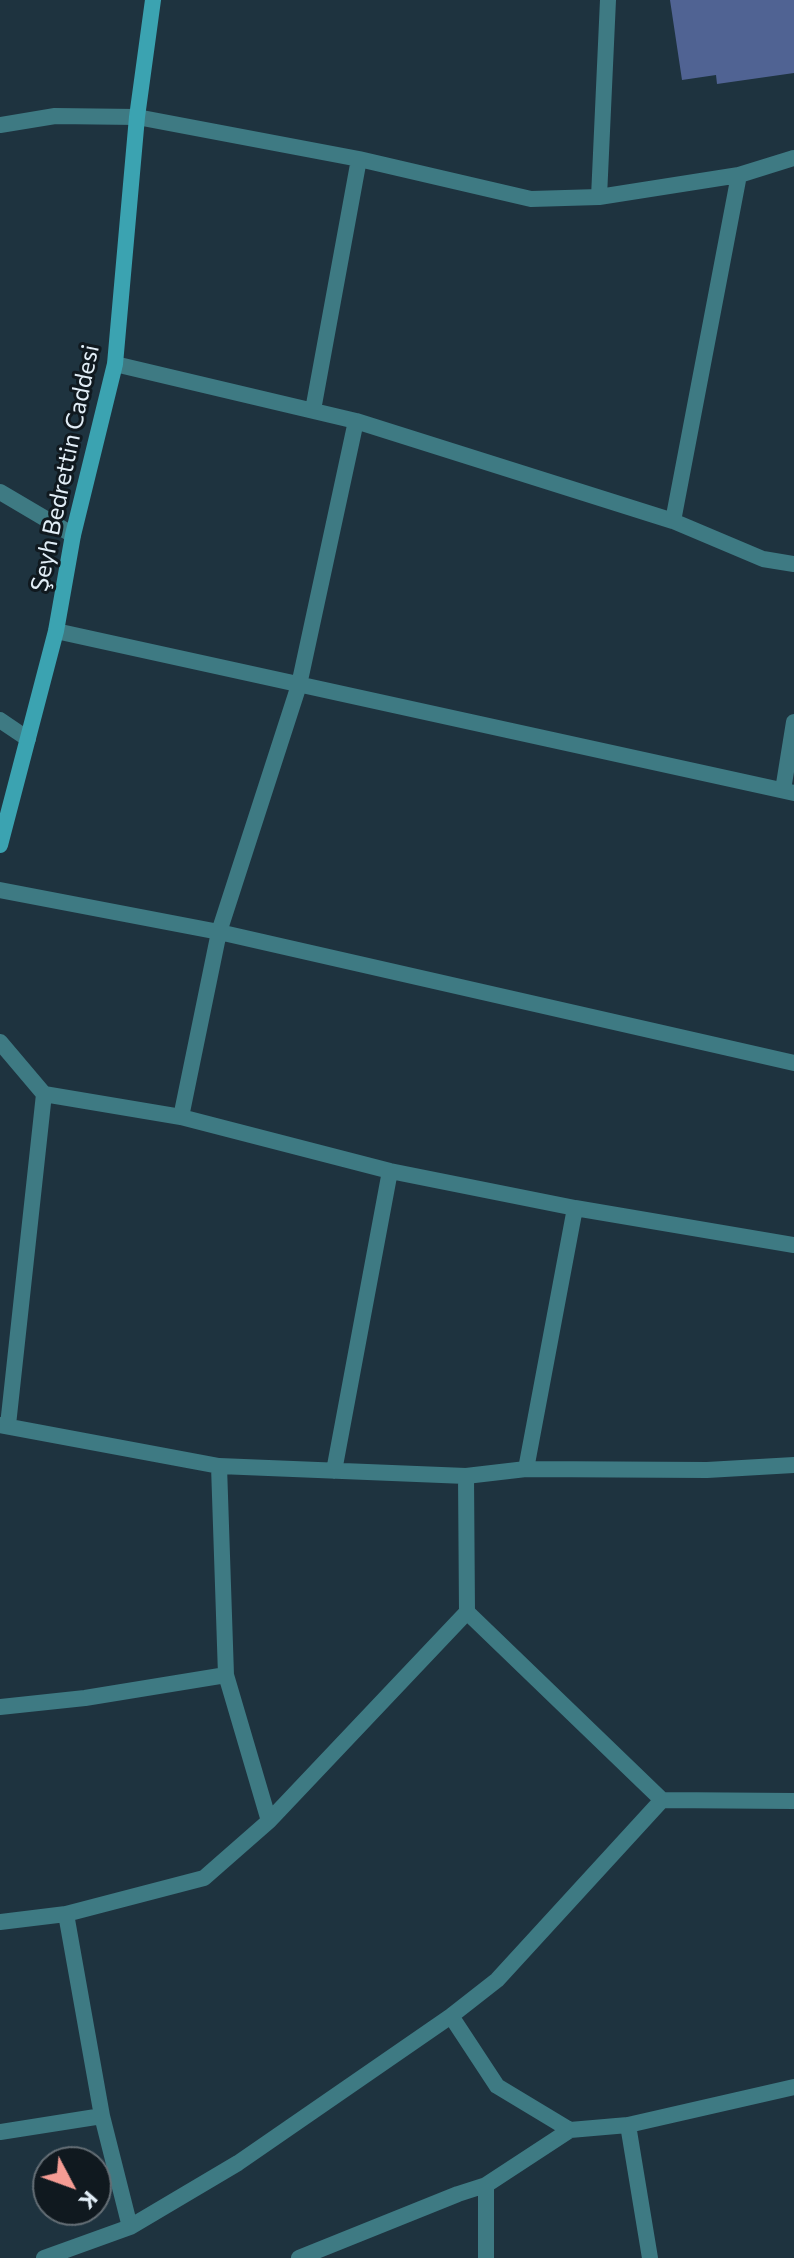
<!DOCTYPE html>
<meta charset="utf-8">
<style>
body{margin:0}
#map{position:relative;width:794px;height:2258px;overflow:hidden;background:#1e333f;font-family:Commissioner,sans-serif}
canvas{display:block}
.north{position:absolute;left:32px;top:2146px;width:80px;height:80px;box-sizing:border-box;background:#10191f;border:2px solid #646e75;border-radius:50%;rotate:131deg;font-size:22px;font-weight:700;line-height:32px;text-align:center;color:#e1edf6}
.north::after{content:'';display:block;margin:auto;width:28px;height:36px;background:#f59c94;clip-path:polygon(50% 0,100% 100%,50% 72%,0 100%)}
</style>
<div id="map">
<canvas width="794" height="2258"></canvas>
<div class="north">K</div>
</div>
<script>
const c = document.querySelector('canvas').getContext('2d');
c.lineJoin = 'round';
function fill(path, color) { c.fillStyle = color; c.fill(path, 'evenodd'); }
const poly = rows => new Path2D(rows.map(r => 'M' + r).join(''));
function trace(path, color, width, dash) { c.strokeStyle = color; c.lineWidth = width; c.lineCap = dash ? 'butt' : 'round'; c.setLineDash(dash || []); c.stroke(path); }
function label(font, color, halo, rows, align = 'center') {
  c.font = font + ' Commissioner,sans-serif'; c.lineWidth = 6; c.setLineDash([]); c.textBaseline = 'middle'; c.strokeStyle = halo; c.fillStyle = color; for (const [text, x, y, turn = 0] of rows) {
    c.save(); c.translate(x, y); c.rotate((+turn || 0) * Math.PI / 180); c.textAlign = isNaN(turn) ? turn : align; if (halo) c.strokeText(text, 0, 0); c.fillText(text, 0, 0); c.restore();
  }
}
const building = poly([
 [670,0,794,0,794,73,717,84,716,75,682,80]
]);
const minor = poly([
 [0,125,55,116,137,117,359,159,531,199,599,197,739,175,794,158],
 [599,197,608,0],
 [115,364,356,421,673,521,763,559,794,564],
 [313,410,359,159],
 [0,492,73,535],
 [673,521,739,175],
 [56,631,794,793],
 [0,720,28,739],
 [783,790,794,722],
 [0,890,219,932,794,1063],
 [0,1042,44,1094,181,1117,390,1171,575,1208,794,1245],
 [181,1117,219,932,299,685,356,421],
 [0,1425,219,1466,466,1476,526,1469,707,1470,794,1465],
 [8,1425,44,1094],
 [219,1466,226,1675,269,1821],
 [526,1469,575,1208],
 [334,1471,390,1171],
 [467,1612,662,1800],
 [0,1707,85,1698,226,1675],
 [66,1914,102,2116,130,2227],
 [0,1922,66,1914,204,1878,269,1821,467,1612,466,1476],
 [451,2016,497,2086,570,2130,628,2125,794,2087],
 [628,2125,650,2258],
 [0,2132,102,2116],
 [44,2258,130,2227,238,2163,451,2016,497,1980,662,1800,794,1801],
 [299,2258,458,2194,486,2185,570,2130],
 [486,2258,486,2185]
]);
const secondary = poly([
 [0,845,56,631,73,535,115,364,137,117,153,0]
]);
const streetNames = [
 ["Şeyh Bedrettin Caddesi",65,468,-78]
];
fill(building, '#506393');
trace(minor, '#3e7a83', 16);
trace(secondary, '#3ba3b1', 16);
label('24px', '#e1edf6', '#10191f', streetNames);
</script>
